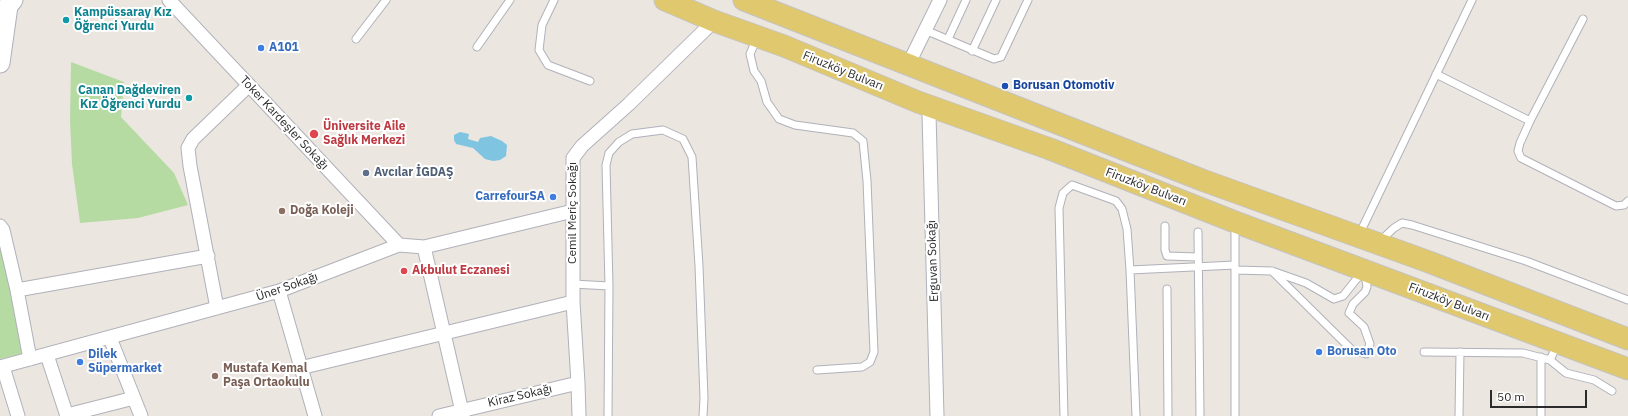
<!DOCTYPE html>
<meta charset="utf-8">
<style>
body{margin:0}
#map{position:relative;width:1628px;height:416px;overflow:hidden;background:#ebe6df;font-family:"IBM Plex Sans",sans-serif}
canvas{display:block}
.scale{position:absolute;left:1490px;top:390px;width:97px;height:18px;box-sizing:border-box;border:2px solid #2b2b2b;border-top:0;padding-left:5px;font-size:12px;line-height:14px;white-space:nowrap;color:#2b2b2b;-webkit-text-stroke:3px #fff;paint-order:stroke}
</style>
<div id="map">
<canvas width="1628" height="416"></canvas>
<div class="scale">50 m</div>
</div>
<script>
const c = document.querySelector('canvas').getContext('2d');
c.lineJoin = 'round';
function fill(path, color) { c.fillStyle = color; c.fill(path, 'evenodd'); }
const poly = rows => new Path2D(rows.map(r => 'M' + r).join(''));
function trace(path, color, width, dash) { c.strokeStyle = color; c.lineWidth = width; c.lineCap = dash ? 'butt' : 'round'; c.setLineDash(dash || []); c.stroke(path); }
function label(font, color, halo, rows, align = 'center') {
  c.font = font + ' "IBM Plex Sans",sans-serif'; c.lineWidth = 4; c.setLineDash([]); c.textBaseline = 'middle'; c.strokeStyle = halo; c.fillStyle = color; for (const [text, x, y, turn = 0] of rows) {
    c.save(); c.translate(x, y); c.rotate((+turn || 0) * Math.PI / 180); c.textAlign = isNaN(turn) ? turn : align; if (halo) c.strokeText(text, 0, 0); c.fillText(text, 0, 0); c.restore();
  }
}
const green = poly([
 [71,62,124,82,121,117,174,173,188,205,138,218,80,223,72,164,70,120],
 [0,241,2,243,22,350,21,354,0,359]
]);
const water = poly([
 [460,132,469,134,468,139,478,142,480,138,491,136,502,141,507,145,506,156,500,160,493,161,485,159,473,148,456,144,454,140,454,135]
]);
const lane = poly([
 [554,0,542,25,539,50,548,65,590,81],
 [1583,19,1530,121,1520,143,1518,151,1521,158,1616,206,1624,205,1628,201],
 [925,30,994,59,1001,57,1028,0],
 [757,38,750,54,754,71,761,81,767,102,779,119,795,125,853,133,863,141,867,181,874,352,870,362,862,367,817,370],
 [356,39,386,0],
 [948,39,966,0],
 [477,47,510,0],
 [972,51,996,0],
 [1436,74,1530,121],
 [1165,226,1165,250,1167,256,1198,257],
 [1198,232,1200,416],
 [1359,235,1472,0],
 [1380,241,1394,228,1402,223,1412,225,1526,261,1628,300],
 [1130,270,1235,265],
 [1235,270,1272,271,1306,283,1334,299,1343,296,1363,271],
 [1272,271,1352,350,1366,354,1370,344,1364,327,1349,313,1353,304,1365,292,1367,287,1365,274],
 [573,284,609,286],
 [1167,289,1168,416],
 [1424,352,1523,353,1550,360,1557,345],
 [1541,357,1541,416],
 [1550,360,1566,373,1594,380,1612,391],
 [608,416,609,286,606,165,609,153,619,142,632,134,663,130,683,139,692,157,699,266,704,398,703,416],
 [1064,416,1059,208,1063,193,1072,185,1116,201,1122,209,1127,229,1130,270,1136,416],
 [1235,416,1235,224],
 [1459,416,1460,352]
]);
const street = poly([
 [169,0,399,245],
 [908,65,940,0],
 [931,106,929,114,937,416],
 [0,226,3,230,17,290,30,359],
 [424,247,463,416],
 [17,290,208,256],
 [279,291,315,416],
 [217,308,190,166,188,148,193,139,249,85],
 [110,338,141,416],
 [47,355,67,416],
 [0,367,279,291,399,245,424,247,573,211],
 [3,367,18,416],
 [300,368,573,302],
 [67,415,134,398],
 [439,416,578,383],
 [579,416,578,383,573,302,573,158,582,146,629,104,714,21]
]);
const secondary = poly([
 [0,63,8,6,13,0]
]);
const primary = poly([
 [665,0,714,21,784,46,918,102,1050,149,1235,222,1628,369],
 [744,0,1202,180,1429,262,1628,339]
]);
const markers = [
 [66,20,4,"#0f9aa8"],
 [261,48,4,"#3f7fe0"],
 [1005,86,4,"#1a4fb4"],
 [189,98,4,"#0f9aa8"],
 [314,134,5,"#e0444e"],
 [366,173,4,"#5c6f8a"],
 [553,197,4,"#3f7fe0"],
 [282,211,4,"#8d6e63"],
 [404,271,4,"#e0444e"],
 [1319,352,4,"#3f7fe0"],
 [80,362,4,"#3f7fe0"],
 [215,376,4,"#8d6e63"]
];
const cultureNames = [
 ["Kampüssaray Kız",74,13],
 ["Öğrenci Yurdu",74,27],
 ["Canan Dağdeviren",181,91,"right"],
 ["Kız Öğrenci Yurdu",181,105,"right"]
];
const shopNames = [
 ["A101",269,48],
 ["CarrefourSA",545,197,"right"],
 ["Borusan Oto",1327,352],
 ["Dilek",88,355],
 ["Süpermarket",88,369]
];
const streetNames = [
 ["Firuzköy Bulvarı",843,71,22],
 ["Toker Kardeşler Sokağı",284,123,47],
 ["Firuzköy Bulvarı",1146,187,21],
 ["Cemil Meriç Sokağı",573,213,-90],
 ["Erguvan Sokağı",933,261,-92],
 ["Üner Sokağı",287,287,-19],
 ["Firuzköy Bulvarı",1449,302,21],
 ["Kiraz Sokağı",520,396,-13]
];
const transitNames = [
 ["Borusan Otomotiv",1013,86]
];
const healthNames = [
 ["Üniversite Aile",323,127],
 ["Sağlık Merkezi",323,141],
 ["Akbulut Eczanesi",412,271]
];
const serviceNames = [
 ["Avcılar İGDAŞ",374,173]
];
const educationNames = [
 ["Doğa Koleji",290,211],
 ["Mustafa Kemal",223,369],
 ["Paşa Ortaokulu",223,383]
];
fill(green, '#b5dba2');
fill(water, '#7fc5e1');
trace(lane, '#b0b1ba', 9);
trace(street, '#b0b1ba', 15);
trace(secondary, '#b0b1ba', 21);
trace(primary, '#c4c4c4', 23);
trace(lane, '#fff', 7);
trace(street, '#fff', 13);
trace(secondary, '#fff', 19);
trace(primary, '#e0c86f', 21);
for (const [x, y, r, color] of markers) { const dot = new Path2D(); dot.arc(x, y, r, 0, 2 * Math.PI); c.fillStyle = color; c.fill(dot); trace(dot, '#fff', 1.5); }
label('bold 12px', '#0d838f', '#fff', cultureNames, 'left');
label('bold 12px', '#366cbe', '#fff', shopNames, 'left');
label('12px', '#2b2b2b', '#fff', streetNames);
label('bold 12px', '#164399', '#fff', transitNames, 'left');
label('bold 12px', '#be3a42', '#fff', healthNames, 'left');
label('bold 12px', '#4e5e75', '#fff', serviceNames, 'left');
label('bold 12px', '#785e54', '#fff', educationNames, 'left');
</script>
